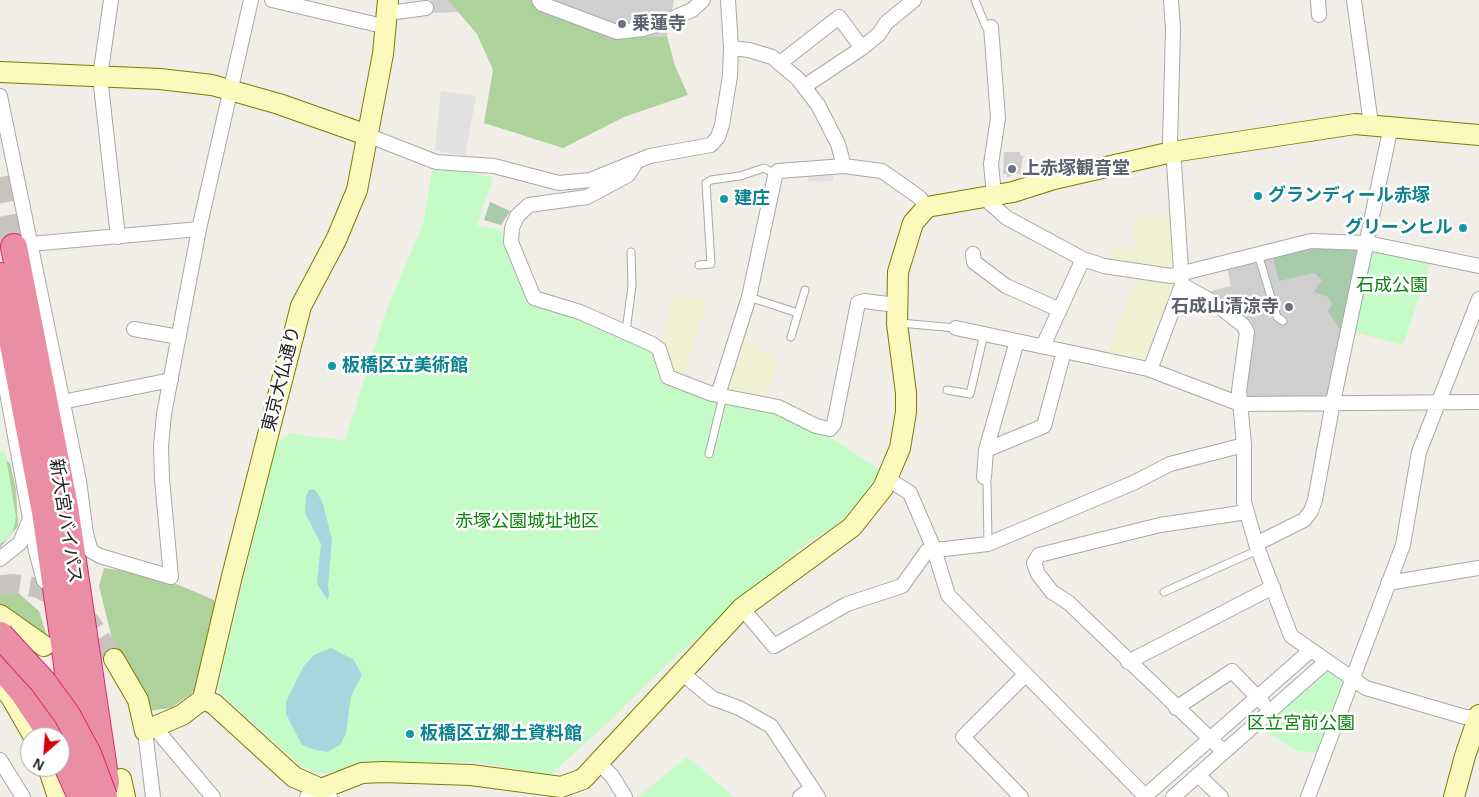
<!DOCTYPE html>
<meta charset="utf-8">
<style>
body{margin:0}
#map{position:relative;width:1479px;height:797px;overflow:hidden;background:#f1ede7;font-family:Helvetica,sans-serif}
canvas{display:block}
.north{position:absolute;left:20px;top:727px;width:50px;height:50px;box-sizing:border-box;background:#fff;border:1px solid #a6a6a6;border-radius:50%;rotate:207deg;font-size:14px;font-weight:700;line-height:20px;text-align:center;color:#212121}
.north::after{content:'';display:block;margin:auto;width:18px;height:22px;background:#d2000d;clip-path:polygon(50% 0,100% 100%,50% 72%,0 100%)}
</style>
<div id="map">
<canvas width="1479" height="797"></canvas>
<div class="north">N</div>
</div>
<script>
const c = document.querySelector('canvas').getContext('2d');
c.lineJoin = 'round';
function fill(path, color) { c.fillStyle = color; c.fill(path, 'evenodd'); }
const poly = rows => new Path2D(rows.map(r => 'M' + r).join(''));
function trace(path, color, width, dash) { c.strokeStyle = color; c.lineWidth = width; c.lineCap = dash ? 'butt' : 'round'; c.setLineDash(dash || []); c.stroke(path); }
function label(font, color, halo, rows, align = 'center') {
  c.font = font + ' Helvetica,"Noto Sans JP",sans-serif'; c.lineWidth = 5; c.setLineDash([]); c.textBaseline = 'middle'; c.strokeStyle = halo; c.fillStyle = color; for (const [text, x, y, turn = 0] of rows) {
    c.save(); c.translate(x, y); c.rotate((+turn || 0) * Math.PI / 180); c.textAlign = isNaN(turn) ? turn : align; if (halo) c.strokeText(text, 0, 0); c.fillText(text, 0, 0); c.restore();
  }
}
const religious = poly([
 [431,0,674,0,667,36,612,39,537,9,431,13],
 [1004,152,1020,152,1020,155,1023,156,1020,174,1012,174,1011,176,1007,177,1007,174,1003,174],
 [1312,245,1356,246,1360,252,1330,392,1324,396,1248,396,1245,392,1251,356,1252,322,1208,292,1231,286,1227,267]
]);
const farmland = poly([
 [1173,214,1178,264,1172,269,1109,262,1111,247,1134,250,1134,215],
 [1137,276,1172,281,1174,289,1148,358,1144,361,1107,353],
 [676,292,707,302,683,376,675,375,667,364,661,338],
 [743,334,779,362,765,397,731,390,728,385]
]);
const forest = poly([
 [448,0,532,0,537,9,612,39,667,36,675,66,688,95,624,117,563,148,484,123,493,70,477,34],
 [0,456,10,463,16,489,18,526,0,548],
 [104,568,139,573,179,585,214,600,219,630,196,690,171,708,147,711,121,675,99,586],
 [0,577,39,611,47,636,38,647,0,606]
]);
const cemetery = poly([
 [490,202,510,211,501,225,484,220],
 [1311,247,1355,248,1359,253,1341,331,1328,311,1332,304,1328,297,1314,292,1322,280,1314,273,1279,281,1273,259]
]);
const park = poly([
 [433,166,493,177,477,226,499,229,508,242,531,303,584,320,654,351,658,369,666,380,775,413,835,440,886,474,850,515,802,547,664,667,613,718,550,775,474,762,367,765,328,773,316,773,297,763,222,694,218,687,276,444,290,433,345,441,386,311,423,224],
 [1374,250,1431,261,1403,345,1355,332,1367,263],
 [0,451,5,451,16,517,13,531,9,538,0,544],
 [1331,670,1345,682,1318,753,1297,751,1260,727,1323,671],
 [687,757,734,797,638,797]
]);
const parking = poly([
 [441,91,476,96,465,156,435,150],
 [833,169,833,181,808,182,808,171]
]);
const water = poly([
 [313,489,317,492,323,504,332,540,328,585,329,596,327,600,317,583,321,544,305,513,306,496,309,490],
 [331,648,354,660,362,675,351,696,346,734,340,745,327,752,312,749,302,745,286,714,286,702,303,667,314,655]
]);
const secondaryTunnel = poly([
 [0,585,14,584,38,588,72,605,90,622,114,659]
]);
const highwayTunnel = poly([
 [0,177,14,247]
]);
const lane = poly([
 [975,0,986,27,991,27],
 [1258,254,1277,317,1283,321],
 [699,265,711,264,706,183,711,180,740,176,764,168,776,174],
 [749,297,798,313],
 [900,323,956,328],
 [626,331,632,286,631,252],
 [791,337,805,290],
 [947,390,970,394,984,334],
 [709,454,723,396],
 [987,483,988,544],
 [1164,592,1258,550]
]);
const street = poly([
 [111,0,100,77,118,237],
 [272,0,387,27],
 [539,0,542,4,617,32,643,29,662,23,692,10,703,0],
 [1171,0,1173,29,1170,143,1174,163,1182,285,1213,302,1243,325,1247,332,1239,391,1244,445,1244,502,1256,544,1291,636,1366,688,1465,717,1479,717],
 [1318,0,1319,15],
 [1354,0,1371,124],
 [388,13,426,8],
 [991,27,998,118,991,164,994,194],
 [731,48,749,50,772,57,798,79,818,105,838,144,844,166],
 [780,63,839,17,862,48],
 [805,86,862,48,879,34,886,23,914,0],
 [0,96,79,481,75,489],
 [367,135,436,162,494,166,559,183,590,180,650,156,711,145,718,137,722,125,730,76,731,48,728,0],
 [635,164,628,175,587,197,529,205,517,216,512,228,511,242,534,298,580,312,652,344,659,349,668,377,712,394,778,407,816,426,830,429,834,424,858,303,864,301,896,305],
 [982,196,1007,218,1083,259,1104,266,1171,276,1311,241,1367,243,1479,266],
 [30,244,199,229],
 [973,254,974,262,1006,286,1060,310],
 [956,328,1148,369,1240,404,1479,402],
 [134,329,179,337],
 [1043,346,1083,259],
 [0,354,36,551,44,581],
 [1150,370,1182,285],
 [718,395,749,297,775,176,778,171,844,166,882,171,919,197,927,207],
 [62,402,171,380],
 [986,450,1044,426,1064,351],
 [984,477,986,450,1017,341],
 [888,479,910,493,934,549,948,595,1146,797],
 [79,481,86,534,91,551,100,556,171,577,162,479,161,446,164,414,199,229,251,0],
 [1256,544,1304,520,1311,511,1315,500,1333,402,1391,126],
 [0,559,20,543,30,519],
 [1388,583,1479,568],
 [742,608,774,646,847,604,902,586,927,551,988,544,1133,483,1170,464,1244,445],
 [1128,662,1273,587],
 [683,674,712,698,739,708,771,726,818,797],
 [1176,708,1232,671,1263,703],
 [155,728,213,797],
 [145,731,153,797],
 [1224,752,1069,603,1052,592,1038,574,1034,563,1039,555,1160,525,1247,512],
 [0,760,23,797],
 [599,763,612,776,625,797],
 [1198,775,1221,797],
 [307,797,321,789,330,797],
 [800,797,812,788],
 [1021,797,963,737,1025,675],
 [1144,797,1311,650],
 [1173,797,1327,661],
 [1308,797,1403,545,1419,452,1479,299]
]);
const secondary = poly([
 [0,72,160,79,212,85,279,104,367,135],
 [0,615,44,646],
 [114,659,138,700,145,731,182,715,203,699,232,576,301,306,336,240,357,190,383,54,388,0],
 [0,684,11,697,34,737],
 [203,699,214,704,294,777,321,789,362,773,383,772,471,775,561,787,583,779,742,608,852,527,883,488,900,448,906,412,906,393,897,324,898,272,913,223,927,207,1013,192,1054,179,1172,152,1355,124,1479,135],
 [48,767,58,797],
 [121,779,125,797],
 [1454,797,1465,756,1479,715]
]);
const highway = poly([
 [14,247,65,507,106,783],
 [0,276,45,512,67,664,74,734],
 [0,665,23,692,53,737]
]);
const highwayBridge = poly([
 [0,635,43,682,67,715,88,754,104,797],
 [60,750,81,797]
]);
const markers = [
 [622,24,5,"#6b7280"],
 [1012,169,5,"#6b7280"],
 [1258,196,5,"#0f9aa8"],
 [724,199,5,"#0f9aa8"],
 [1463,228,5,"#0f9aa8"],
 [1289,307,5,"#6b7280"],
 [332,366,5,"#0f9aa8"],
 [410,734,5,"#0f9aa8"]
];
const worshipNames = [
 ["乗蓮寺",632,24],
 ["上赤塚観音堂",1022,169],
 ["石成山清涼寺",1279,307,"right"]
];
const cultureNames = [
 ["グランディール赤塚",1268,196],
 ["建庄",734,199],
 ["グリーンヒル",1453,228,"right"],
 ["板橋区立美術館",342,366],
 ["板橋区立郷土資料館",420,734]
];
const parkNames = [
 ["石成公園",1392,286],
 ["赤塚公園城址地区",527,522],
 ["区立宮前公園",1301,724]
];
const streetNames = [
 ["東京大仏通り",282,379,-76],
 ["新大宮バイパス",65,521,81]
];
fill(religious, '#cfcfcf');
fill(farmland, '#f0f0d3');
fill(forest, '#afd19b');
fill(cemetery, '#a8cbab');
fill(park, '#c5fbc6');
fill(parking, '#e1e1e1');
fill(water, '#a7d6df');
trace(secondaryTunnel, '#c7c4bf', 20, [20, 10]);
trace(highwayTunnel, '#c7c4bf', 26, [26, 13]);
trace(lane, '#a8a8a8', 9);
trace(street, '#a8a8a8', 16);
trace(secondary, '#777d03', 22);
trace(highway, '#df2570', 28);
trace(lane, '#fff', 7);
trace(street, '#fff', 14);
trace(secondary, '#fbfabc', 20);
trace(highway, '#e98ea5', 26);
trace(highwayBridge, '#df2570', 28, []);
trace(highwayBridge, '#e98ea5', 26);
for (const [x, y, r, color] of markers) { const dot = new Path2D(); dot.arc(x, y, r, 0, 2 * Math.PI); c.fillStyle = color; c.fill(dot); trace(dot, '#fff', 2); }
label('bold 18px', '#5b616d', '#fff', worshipNames, 'left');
label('bold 18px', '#0d838f', '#fff', cultureNames, 'left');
label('18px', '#0a840c', '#fff', parkNames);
label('18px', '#212121', '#fff', streetNames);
</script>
